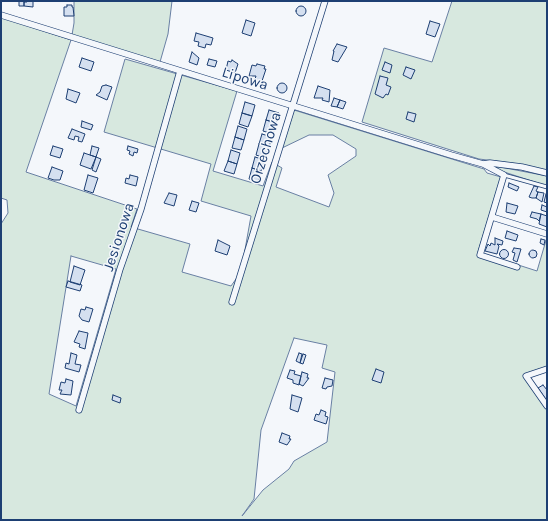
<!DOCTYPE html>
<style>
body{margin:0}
#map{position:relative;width:548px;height:521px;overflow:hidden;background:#f4f7fb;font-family:Karla,sans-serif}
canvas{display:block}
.frame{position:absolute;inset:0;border:2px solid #1d3f73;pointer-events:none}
</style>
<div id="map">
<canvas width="548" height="521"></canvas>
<div class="frame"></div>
</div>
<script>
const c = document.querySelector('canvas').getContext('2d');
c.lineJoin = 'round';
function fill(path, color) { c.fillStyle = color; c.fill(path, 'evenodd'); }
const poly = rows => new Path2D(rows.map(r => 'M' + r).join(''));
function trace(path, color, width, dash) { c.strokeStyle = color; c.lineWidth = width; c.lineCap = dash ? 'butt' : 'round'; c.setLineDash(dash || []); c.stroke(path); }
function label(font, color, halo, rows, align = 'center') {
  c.font = font + ' Karla,sans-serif'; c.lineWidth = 3; c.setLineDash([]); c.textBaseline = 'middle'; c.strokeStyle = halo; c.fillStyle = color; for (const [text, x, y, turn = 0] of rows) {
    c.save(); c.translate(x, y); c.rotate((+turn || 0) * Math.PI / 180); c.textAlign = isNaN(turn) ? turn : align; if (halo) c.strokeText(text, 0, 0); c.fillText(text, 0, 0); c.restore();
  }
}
const green = poly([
 [74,1,172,1,168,34,160,62,72,35,74,23,74,1],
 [452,1,547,1,547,171,519,164,479,159,362,122,384,48,432,62,452,1],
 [1,17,71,40,26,172,137,209,131,227,190,244,182,272,231,286,241,272,251,216,201,201,211,164,104,132,125,59,237,91,213,171,263,186,272,162,282,168,276,187,329,207,334,193,328,175,356,156,356,149,333,135,309,135,282,148,294,110,484,169,487,173,501,177,478,252,537,271,547,237,547,367,526,376,547,405,547,520,1,520,1,224,8,213,7,200,1,198,1,17],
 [71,256,116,269,76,406,49,394,71,256],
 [294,338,327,345,322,368,335,372,327,442,294,461,289,469,263,490,242,516,254,499,261,430,294,338],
 [495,166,547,176,547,186,495,169,495,166]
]);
const building = poly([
 [19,1,27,1,27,2,24,2,24,6,19,6,19,1],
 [27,1,33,1,33,7,24,6,24,2,27,1],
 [67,5,72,5,72,7,73,7,74,16,64,16,64,7,67,7,67,5],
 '296 11a5 5 0 1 1 10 0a5 5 0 1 1-10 0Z',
 [246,20,255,23,251,36,242,33,246,20],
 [430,21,440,24,435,37,426,34,430,21],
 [196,33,213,38,211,45,206,44,205,48,198,46,199,42,194,41,196,33],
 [337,44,347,47,338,62,332,60,334,51,333,51,337,44],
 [192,52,199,58,197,65,189,62,192,52],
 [82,58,94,62,91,71,79,67,82,58],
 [209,59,217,61,215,67,207,65,209,59],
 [232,60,238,64,235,73,226,70,228,61,231,62,232,60],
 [385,62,392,65,390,73,382,70,385,62],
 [257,64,265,66,264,69,266,69,261,84,254,82,256,76,249,76,252,65,256,66,257,64],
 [406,67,415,70,411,79,403,75,406,67],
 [380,76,388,78,386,85,391,87,388,95,386,94,383,98,375,94,380,76],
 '277 88a5 5 0 1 1 10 0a5 5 0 1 1-10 0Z',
 [106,85,112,87,107,100,96,95,100,92,102,86,106,85],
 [318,86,330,90,329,102,322,100,323,98,314,98,318,86],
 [68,89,80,93,76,103,66,99,68,89],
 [334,98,340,100,337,107,331,106,334,98],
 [340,100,346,102,343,109,337,107,340,100],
 [245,102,255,105,252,116,242,113,245,102],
 [269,110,279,113,276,123,266,120,269,110],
 [408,112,416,114,414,122,406,119,408,112],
 [242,113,252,116,248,127,239,124,242,113],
 [266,120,276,123,273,134,263,131,266,120],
 [82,121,93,125,91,130,81,127,82,121],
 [238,126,247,129,244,140,235,137,238,126],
 [72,129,85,134,82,142,78,141,79,137,75,136,74,140,68,138,72,129],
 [262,134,272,137,269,147,259,144,262,134],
 [235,137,244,140,241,150,232,148,235,137],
 [259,144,269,147,265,158,256,155,259,144],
 [53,146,63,149,60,158,50,155,53,146],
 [92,146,99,148,96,157,90,155,92,146],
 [128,146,138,149,137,153,134,152,133,156,129,154,130,151,127,150,128,146],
 [231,150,240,153,237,164,228,161,231,150],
 [84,153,96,157,91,169,80,165,84,153],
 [96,157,101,159,96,172,92,170,96,157],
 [255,157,265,160,261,171,252,168,255,157],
 [228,161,237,164,234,174,224,171,228,161],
 [52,167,63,171,60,180,54,180,48,178,52,167],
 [252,168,261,171,258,182,249,179,252,168],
 [88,175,98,178,93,193,84,190,88,175],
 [130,175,138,177,136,186,125,183,126,178,129,179,130,175],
 [509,183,519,187,517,191,508,187,509,183],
 [534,186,538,187,536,191,538,192,536,198,532,198,529,197,534,186],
 [538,192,544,193,542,202,536,198,538,192],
 [169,193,177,195,174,206,164,203,169,193],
 [546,194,547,194,547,203,544,202,546,194],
 [192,201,199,203,196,212,189,210,192,201],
 [507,203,518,206,515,214,506,212,507,203],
 [542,205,547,207,547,212,541,210,542,205],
 [532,212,541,214,539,221,537,219,530,217,532,212],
 [541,214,547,216,547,227,539,224,541,214],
 [507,231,518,235,516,241,505,238,507,231],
 [495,238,503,241,502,245,497,244,499,246,497,254,485,251,488,244,490,246,491,243,495,245,495,238],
 [541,239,545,240,544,245,540,243,541,239],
 [218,240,230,246,227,255,215,251,218,240],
 [514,248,521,249,517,262,513,260,515,253,512,252,514,248],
 '499.5 254a4.5 4.5 0 1 1 9 0a4.5 4.5 0 1 1-9 0Z',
 '529 254a4 4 0 1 1 8 0a4 4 0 1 1-8 0Z',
 [74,266,85,270,80,285,70,282,74,266],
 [68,281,82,285,80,291,66,287,68,281],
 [86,307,93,309,89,322,82,320,79,316,81,309,85,310,86,307],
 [79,331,88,333,85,349,79,347,80,344,74,342,79,331],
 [71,353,77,355,75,364,81,365,79,372,65,368,66,363,69,364,71,353],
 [299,353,302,354,300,363,296,361,299,353],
 [303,354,306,355,303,364,300,363,303,354],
 [376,369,384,372,381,383,372,380,376,369],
 [290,370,295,371,294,374,301,376,299,385,293,383,293,380,287,378,290,370],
 [302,372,308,374,307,378,309,378,303,386,299,384,302,372],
 [325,378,333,380,332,386,327,387,326,389,322,388,325,378],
 [66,379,73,381,71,395,60,394,62,390,59,390,61,382,65,383,66,379],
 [543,385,547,390,547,401,538,388,543,385],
 [113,395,121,398,120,403,112,400,113,395],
 [292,395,302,398,298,412,290,409,292,395],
 [321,410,326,412,325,416,328,417,326,424,314,420,316,414,319,415,321,410],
 [282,433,290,436,289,439,291,439,287,445,279,442,282,433]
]);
const service = poly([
 [504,175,547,187]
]);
const minor = poly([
 [1,15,451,155,483,164,490,163,522,167,547,173],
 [483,164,504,175,480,255,517,267],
 [492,217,547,234],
 [232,302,325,1],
 [547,369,526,376,547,406],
 [79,410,120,269,141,209,180,71]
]);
const streetNames = [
 ["Lipowa",245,79,17],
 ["Orzechowa",266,148,-73],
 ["Jesionowa",119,237,-72]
];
fill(green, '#d7e8df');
trace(green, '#687fa3', 1);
fill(building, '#d5e0f0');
trace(building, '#1d3f73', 1);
trace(service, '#1d3f73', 4.5);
trace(minor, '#1d3f73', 7);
trace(service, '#f4f7fb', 3);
trace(minor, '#f4f7fb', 5.5);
label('15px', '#1d3f73', '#f4f7fb', streetNames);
</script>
